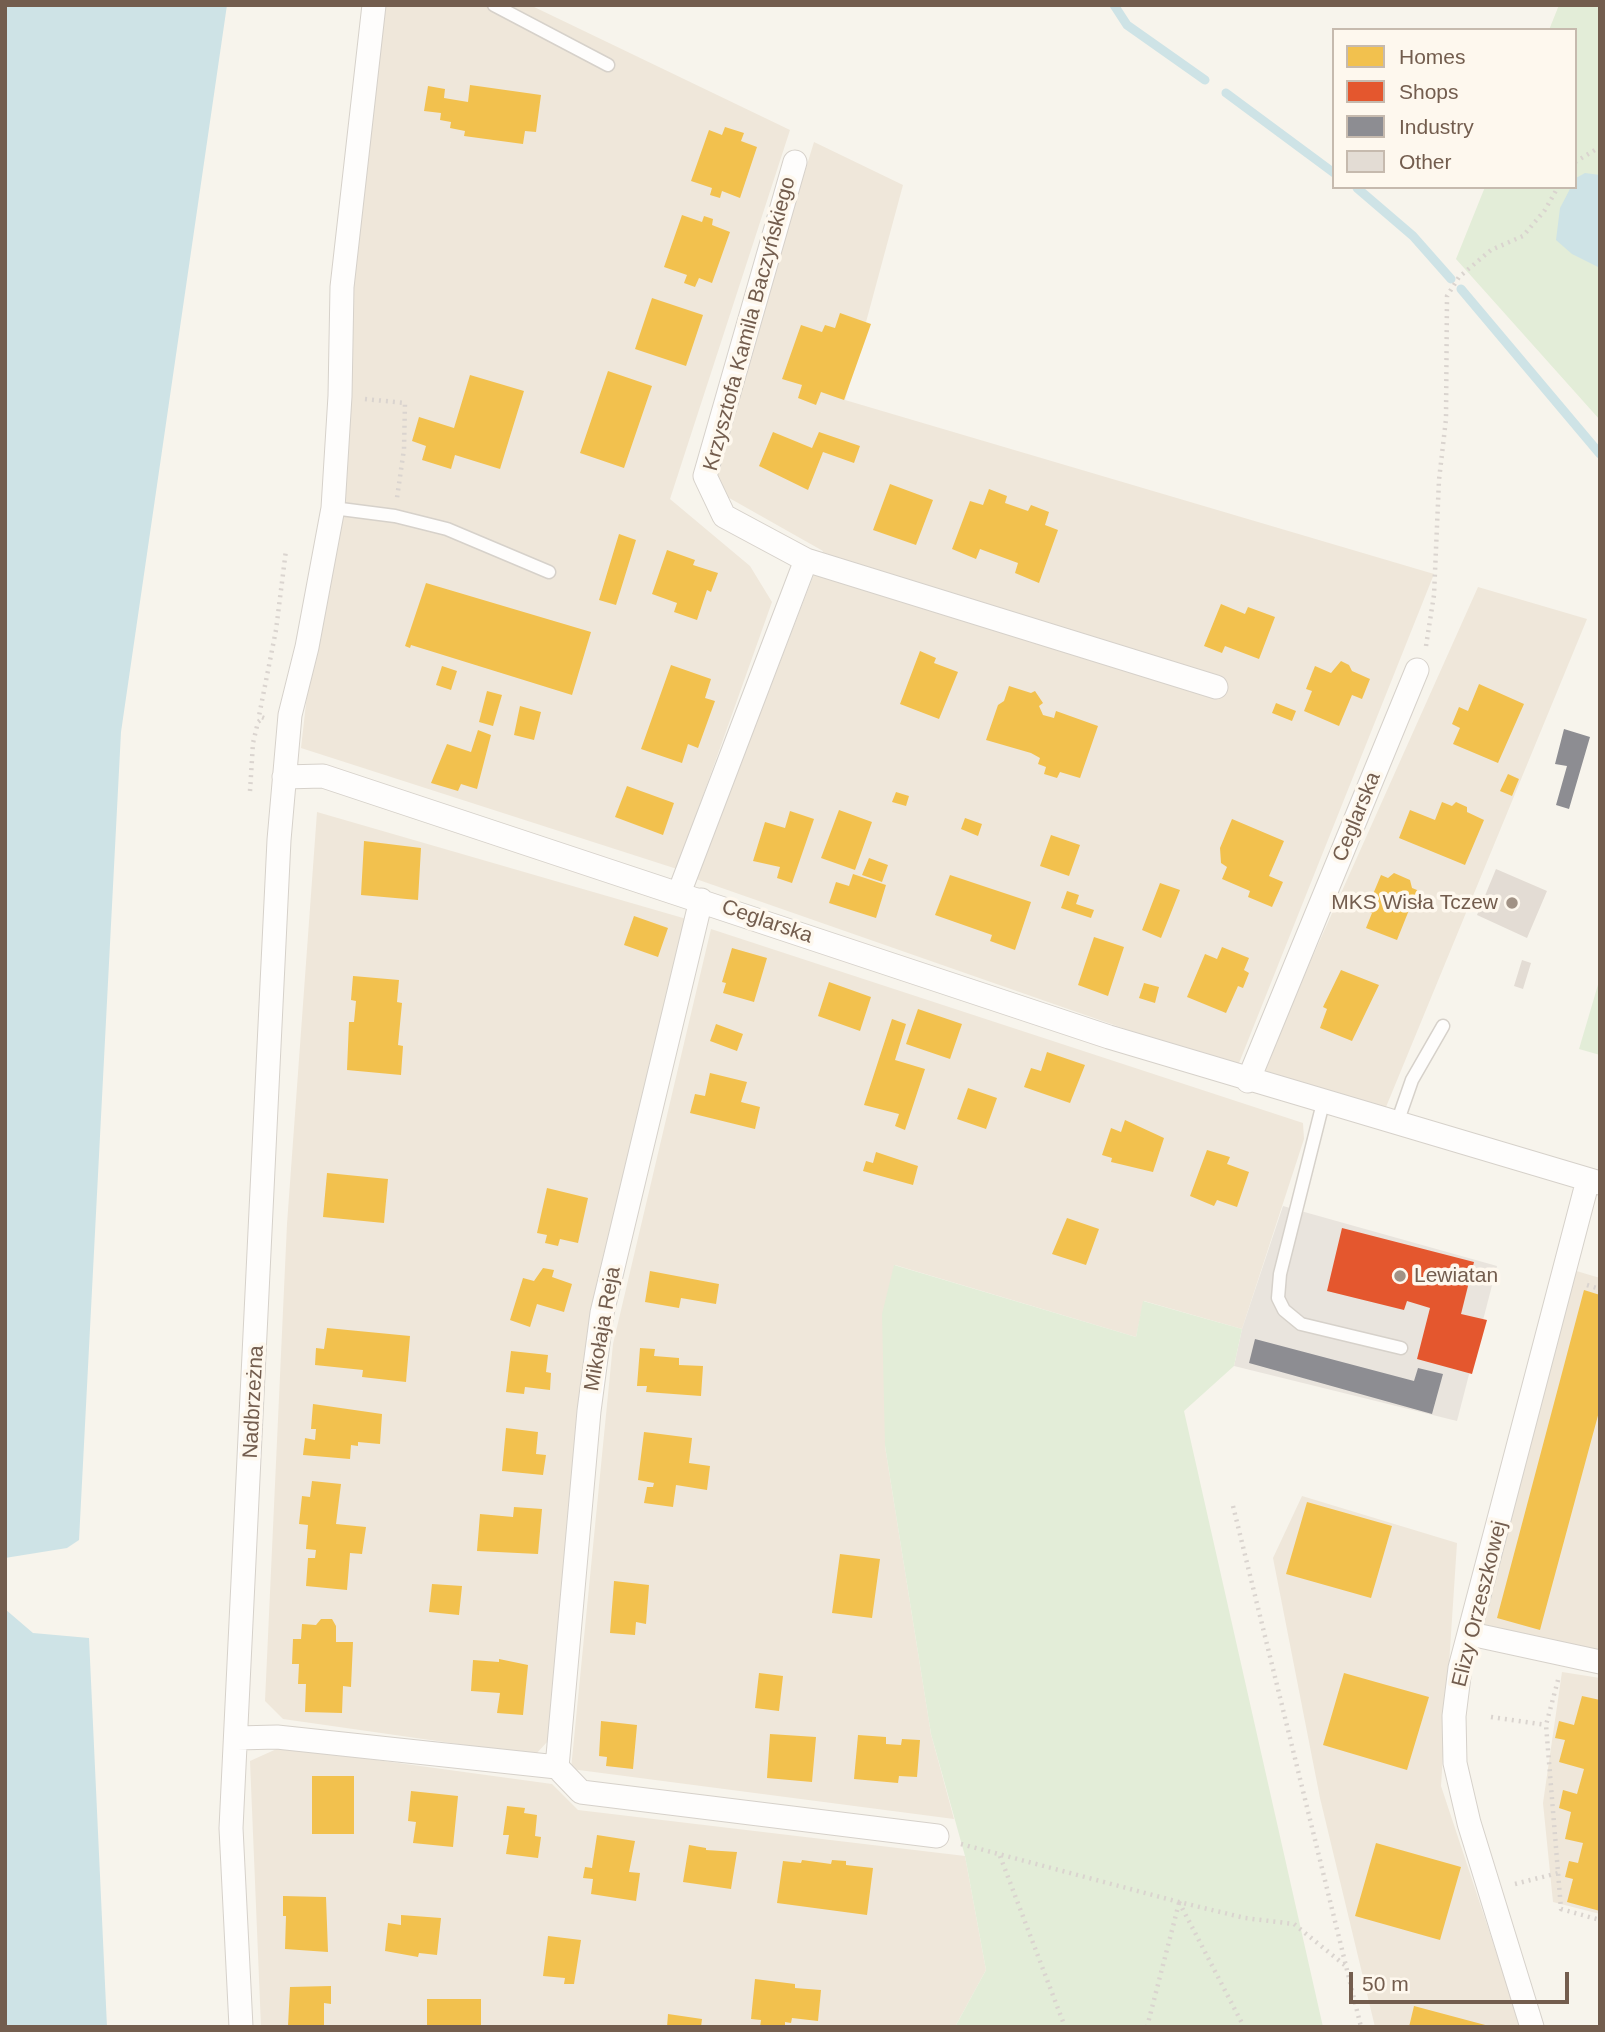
<!DOCTYPE html>
<meta charset="utf-8">
<style>
body{margin:0}
#map{position:relative;width:1605px;height:2032px;overflow:hidden;background:#f7f4ec;font-family:Arial,sans-serif}
canvas{display:block}
.frame{position:absolute;inset:0;border:7px solid #735d4e;pointer-events:none}
.legend{position:absolute;left:1332px;top:28px;width:245px;height:161px;box-sizing:border-box;background:#fef8ee;border:2px solid #c6baae;margin:0;padding:9px 12px;list-style:none;font-size:21px;color:#735d4e}
.legend li{display:flex;align-items:center;gap:14px;height:35px}
.legend b{width:35px;border:2px solid #c6baae}
.scale{position:absolute;left:1349px;top:1972px;width:220px;height:32px;box-sizing:border-box;border:4px solid #735d4e;border-top:0;padding-left:9px;font-size:21px;line-height:24px;white-space:nowrap;color:#735d4e;-webkit-text-stroke:5px #fef8ee;paint-order:stroke}
</style>
<div id="map">
<canvas width="1605" height="2032"></canvas>
<div class="frame"></div>
<ul class="legend">
<li><b style="height:19px;background:#f2c14e"></b>Homes</li>
<li><b style="height:19px;background:#e4572e"></b>Shops</li>
<li><b style="height:19px;background:#8d8d92"></b>Industry</li>
<li><b style="height:19px;background:#e3dcd4"></b>Other</li>
</ul>
<div class="scale">50 m</div>
</div>
<script>
const c = document.querySelector('canvas').getContext('2d');
c.lineJoin = 'round';
function fill(path, color) { c.fillStyle = color; c.fill(path, 'evenodd'); }
const poly = rows => new Path2D(rows.map(r => 'M' + r).join(''));
function trace(path, color, width, dash) { c.strokeStyle = color; c.lineWidth = width; c.lineCap = dash ? 'butt' : 'round'; c.setLineDash(dash || []); c.stroke(path); }
function label(font, color, halo, rows, align = 'center') {
  c.font = font + ' Arial,sans-serif'; c.lineWidth = 7; c.setLineDash([]); c.textBaseline = 'middle'; c.strokeStyle = halo; c.fillStyle = color; for (const [text, x, y, turn = 0] of rows) {
    c.save(); c.translate(x, y); c.rotate((+turn || 0) * Math.PI / 180); c.textAlign = isNaN(turn) ? turn : align; if (halo) c.strokeText(text, 0, 0); c.fillText(text, 0, 0); c.restore();
  }
}
const residential = poly([
 [384,5,530,5,790,130,670,499,750,566,772,602,677,869,301,748],
 [814,142,903,185,845,400,1434,574,1237,1068,696,879,823,551,708,486],
 [1478,587,1587,619,1386,1107,1261,1072],
 [317,812,690,920,585,1368,548,1741,535,1755,283,1719,265,1701,287,1224],
 [711,929,1303,1123,1304,1139,1242,1329,1144,1301,1136,1337,895,1265,885,1446,931,1734,954,1819,571,1769,613,1344],
 [1573,1270,1600,1278,1600,1652,1478,1623],
 [1302,1496,1457,1543,1441,1786,1521,2027,1375,2027,1320,1798,1273,1558],
 [1562,1672,1600,1678,1600,1914,1553,1902,1543,1803],
 [281,1747,552,1784,578,1810,965,1856,986,1970,955,2027,261,2027,250,1761]
]);
const industrial = poly([
 [1283,1206,1497,1266,1457,1421,1234,1366,1242,1329]
]);
const green = poly([
 [1559,5,1600,5,1600,420,1456,259,1485,187,1575,187,1575,30,1549,30],
 [1600,978,1600,1055,1579,1049],
 [894,1265,1136,1337,1143,1301,1242,1329,1234,1366,1184,1411,1323,2027,955,2027,986,1970,965,1856,931,1734,885,1446,882,1314]
]);
const water = poly([
 [5,5,227,5,121,732,79,1540,67,1548,5,1558],
 [1585,173,1600,175,1600,268,1572,254,1556,240,1560,208,1571,187,1575,187,1576,178],
 [5,1609,33,1633,89,1638,107,2027,5,2027]
]);
const homes = poly([
 [470,85,541,95,536,132,525,131,523,144,464,136,465,131,450,128,451,122,440,120,441,113,424,111,428,86,445,89,444,98,468,102],
 [725,127,744,133,741,141,757,147,740,198,722,191,720,198,710,195,712,188,691,181,709,130,722,135],
 [682,215,702,222,704,216,713,219,712,225,730,232,712,283,699,278,695,287,684,283,687,275,664,267],
 [652,298,703,315,686,366,635,349],
 [840,313,871,324,844,400,821,392,816,405,798,398,802,385,782,379,801,325,822,332,825,325,835,328],
 [608,371,652,386,624,468,580,453],
 [470,375,524,391,500,469,455,455,451,469,422,460,426,446,412,441,419,417,454,428],
 [773,432,812,448,819,432,860,446,854,463,823,452,808,490,759,466],
 [890,484,933,500,916,545,873,530],
 [989,489,1007,496,1005,503,1028,511,1031,505,1049,512,1045,525,1058,530,1039,583,1015,573,1018,563,980,549,976,559,952,549,970,501,983,505],
 [619,534,636,540,616,605,599,600],
 [667,550,695,560,693,565,718,573,711,592,707,590,697,620,674,612,677,603,652,594],
 [426,583,591,632,572,695,411,645,410,648,405,646],
 [1221,604,1245,614,1248,607,1275,617,1259,659,1225,646,1222,653,1204,646],
 [920,651,936,658,934,663,958,672,939,719,900,704],
 [1341,661,1349,665,1352,671,1370,679,1362,699,1352,695,1339,726,1304,711,1312,691,1306,689,1315,666,1331,673],
 [671,665,711,679,705,698,715,701,698,748,688,744,682,763,641,749],
 [442,666,457,671,451,690,436,685],
 [1479,684,1524,704,1498,763,1453,744,1460,728,1452,724,1459,707,1468,711],
 [1009,686,1031,693,1035,691,1043,703,1039,706,1043,715,1054,718,1056,711,1098,726,1080,778,1060,772,1057,778,1044,774,1046,767,1038,764,1040,758,1031,753,986,740,998,705,1004,701],
 [487,691,502,695,493,726,479,722],
 [1276,703,1296,711,1292,721,1272,713],
 [520,706,541,712,534,740,514,735],
 [478,730,491,735,477,789,461,784,458,791,431,783,447,744,471,752],
 [1508,774,1519,779,1512,796,1500,791],
 [627,786,674,803,663,835,615,817],
 [896,792,909,796,906,806,892,802],
 [1442,802,1452,806,1456,802,1467,807,1467,812,1484,820,1465,865,1399,838,1410,810,1435,820],
 [839,810,872,822,855,870,821,858],
 [790,811,814,819,792,883,777,878,780,867,753,861,765,822,785,828],
 [965,818,982,824,978,836,961,829],
 [1232,819,1284,841,1269,876,1283,882,1272,907,1248,897,1250,891,1222,879,1227,867,1221,863,1220,848],
 [1051,835,1080,845,1069,876,1040,866],
 [364,841,421,848,418,900,361,895],
 [869,858,888,865,882,882,862,875],
 [1394,873,1410,880,1412,888,1417,890,1397,940,1366,928,1372,913,1366,911,1381,875,1388,878],
 [853,874,886,885,876,918,829,903,836,882,849,886],
 [950,875,1031,902,1015,950,990,941,992,935,935,915],
 [1160,883,1180,890,1161,938,1142,930],
 [1067,891,1079,895,1076,904,1094,910,1091,918,1061,908],
 [634,916,668,928,658,957,624,945],
 [1094,937,1124,947,1108,996,1078,985],
 [1222,947,1249,958,1244,970,1249,973,1243,988,1238,986,1226,1013,1187,997,1205,954,1217,959],
 [732,948,767,958,754,1002,723,993,726,983,722,982],
 [1341,970,1379,985,1352,1041,1320,1028,1327,1009,1323,1007],
 [353,976,399,980,397,1002,402,1003,398,1045,403,1046,401,1075,347,1070,349,1022,354,1022,356,1001,351,1000],
 [829,982,871,997,860,1031,818,1016],
 [1144,983,1159,987,1155,1003,1139,998],
 [918,1009,962,1024,950,1059,906,1044],
 [892,1019,906,1024,895,1060,925,1069,905,1130,895,1126,899,1114,864,1105],
 [716,1024,743,1034,737,1051,710,1041],
 [1047,1052,1085,1065,1070,1103,1024,1087,1031,1068,1041,1071],
 [710,1073,747,1082,741,1102,760,1107,755,1129,690,1113,695,1094,705,1096],
 [968,1088,997,1098,986,1129,957,1119],
 [1125,1120,1164,1138,1153,1172,1111,1162,1112,1158,1102,1155,1111,1128,1121,1132],
 [1207,1150,1230,1157,1227,1164,1249,1172,1237,1207,1217,1200,1214,1206,1190,1196],
 [876,1152,918,1166,913,1185,863,1171,866,1161,873,1163],
 [327,1173,388,1179,384,1223,323,1217],
 [547,1188,588,1198,578,1243,560,1239,558,1246,545,1243,547,1235,537,1233],
 [1067,1218,1099,1229,1086,1265,1052,1254],
 [543,1268,554,1270,552,1277,572,1284,564,1312,537,1304,530,1327,510,1320,523,1278,534,1281],
 [650,1271,719,1284,716,1304,681,1298,679,1308,645,1302],
 [1584,1290,1600,1295,1600,1408,1540,1630,1497,1618],
 [327,1328,410,1336,406,1382,362,1377,363,1370,315,1365,316,1348,324,1349],
 [640,1348,655,1349,654,1356,679,1358,679,1365,703,1366,701,1396,646,1392,647,1386,637,1386],
 [511,1351,548,1355,546,1372,551,1373,550,1390,525,1387,524,1394,506,1392],
 [313,1404,382,1414,380,1444,358,1442,358,1446,351,1445,350,1459,303,1455,305,1438,315,1440,316,1429,311,1429],
 [506,1428,538,1432,536,1454,546,1455,543,1475,502,1471],
 [644,1432,692,1438,689,1463,710,1466,707,1490,676,1485,673,1507,644,1503,647,1487,653,1487,654,1483,638,1480],
 [312,1481,341,1484,336,1524,366,1527,362,1554,350,1553,347,1590,306,1586,308,1558,315,1558,316,1550,306,1549,308,1525,299,1524,302,1496,310,1497],
 [1307,1502,1392,1526,1371,1598,1286,1574],
 [514,1507,542,1509,538,1554,477,1551,480,1514,513,1517],
 [840,1554,880,1559,872,1618,832,1613],
 [614,1581,649,1585,646,1624,636,1622,635,1635,610,1633],
 [432,1584,462,1586,459,1615,429,1612],
 [321,1619,332,1619,336,1626,336,1642,353,1642,351,1687,343,1686,342,1713,305,1712,306,1684,298,1684,299,1664,292,1664,293,1639,301,1639,302,1624,316,1625],
 [499,1659,528,1665,523,1715,497,1713,500,1693,471,1691,473,1660,499,1662],
 [759,1673,783,1676,779,1711,755,1708],
 [1344,1673,1429,1697,1407,1770,1323,1745],
 [1582,1696,1600,1700,1600,1911,1567,1902,1573,1879,1565,1877,1569,1861,1578,1863,1583,1843,1565,1839,1571,1812,1559,1808,1563,1790,1577,1794,1584,1769,1559,1762,1565,1740,1555,1738,1559,1721,1574,1725],
 [601,1721,637,1725,633,1769,606,1766,607,1757,599,1756],
 [770,1734,816,1737,812,1782,767,1778],
 [858,1735,886,1737,886,1744,901,1745,902,1739,920,1740,917,1777,899,1776,898,1783,854,1779],
 [312,1776,354,1776,354,1834,312,1834],
 [411,1791,458,1796,453,1847,413,1843,416,1822,408,1821],
 [507,1806,525,1808,524,1813,537,1815,535,1836,541,1837,538,1858,506,1854,509,1835,503,1835],
 [597,1835,635,1841,629,1872,640,1873,636,1901,591,1894,593,1879,583,1878,585,1867,592,1868],
 [1376,1843,1461,1867,1440,1940,1355,1916],
 [689,1845,706,1848,706,1850,737,1852,731,1889,683,1882],
 [802,1860,831,1864,832,1860,846,1861,846,1865,873,1868,867,1915,777,1903,783,1861,801,1863],
 [283,1896,326,1897,328,1952,285,1949,286,1916,283,1916],
 [401,1915,441,1918,437,1955,419,1953,418,1957,385,1951,388,1923,401,1925],
 [548,1936,581,1940,574,1984,564,1984,565,1978,543,1976],
 [755,1979,795,1984,795,1988,821,1990,818,2021,792,2018,791,2023,785,2022,785,2027,760,2027,761,2020,751,2019],
 [331,1986,331,2004,324,2003,324,2027,288,2026,290,1987],
 [427,1999,481,1999,481,2027,427,2027],
 [1414,2006,1489,2026,1489,2027,1409,2027],
 [668,2014,702,2019,701,2027,667,2027]
]);
const shops = poly([
 [1342,1228,1474,1262,1461,1314,1487,1320,1472,1374,1417,1359,1430,1308,1407,1301,1404,1310,1327,1291]
]);
const industry = poly([
 [1564,729,1590,737,1569,809,1556,805,1567,766,1555,764],
 [1255,1339,1414,1381,1418,1368,1443,1374,1432,1414,1249,1363]
]);
const stream = poly([
 [1114,5,1127,25,1205,80],
 [1226,93,1334,173],
 [1357,188,1413,236,1451,279],
 [1461,289,1600,454]
]);
const building = poly([
 [1496,869,1547,891,1527,938,1477,915],
 [1522,960,1531,963,1523,989,1514,986]
]);
const path = poly([
 [1575,162,1600,147],
 [365,399,405,403,404,449,397,498],
 [1426,646,1434,595,1439,480,1446,419,1447,296,1459,277,1491,250,1523,236,1545,210,1558,187],
 [264,718,259,716,276,630,286,550],
 [250,791,253,743,258,722,263,718],
 [1587,1285,1600,1289],
 [1233,1506,1361,2027],
 [1558,1680,1546,1725,1561,1909,1600,1920],
 [1491,1717,1546,1725],
 [961,1844,1179,1902,1245,1918,1294,1924,1347,1967],
 [1000,1856,1065,2027],
 [1515,1884,1558,1873],
 [1179,1902,1244,2027],
 [1147,2027,1179,1903]
]);
const lane = poly([
 [494,5,608,65],
 [333,508,395,516,447,529,549,572],
 [1323,1103,1280,1274,1278,1298,1284,1310,1301,1324,1401,1348],
 [1397,1123,1412,1080,1443,1026]
]);
const street = poly([
 [806,560,1216,687],
 [284,777,323,776,1109,1037,1600,1183],
 [679,893,806,560,724,516,705,476,795,162],
 [1248,1081,1417,670],
 [1471,1634,1600,1662],
 [237,1738,277,1737,557,1767,581,1792,937,1836],
 [557,1767,589,1411,602,1313,701,900],
 [241,2027,231,1828,279,840,290,715,307,647,333,508,340,396,342,287,374,5],
 [1532,2027,1469,1823,1455,1763,1454,1716,1460,1668,1588,1180]
]);
const markers = [
 [1512,903,7,"#a19285"],
 [1400,1276,7,"#a19285"]
];
const streetNames = [
 ["Krzysztofa Kamila Baczyńskiego",750,324,-75],
 ["Ceglarska",1357,817,-68],
 ["Ceglarska",767,922,19],
 ["Mikołaja Reja",603,1329,-80],
 ["Nadbrzeżna",254,1402,-87],
 ["Elizy Orzeszkowej",1480,1604,-76]
];
const poiNames = [
 ["MKS Wisła Tczew",1498,903],
 ["Lewiatan",1414,1276,"left"]
];
fill(residential, '#efe7da');
fill(industrial, '#e9e4dd');
fill(green, '#e3edd8');
fill(water, '#cee3e6');
fill(homes, '#f2c14e');
fill(shops, '#e4572e');
fill(industry, '#8d8d92');
trace(stream, '#cee3e6', 9);
fill(building, '#e3dcd4');
trace(lane, '#d6d1ca', 15);
trace(street, '#d6d1ca', 25);
trace(path, '#dad4cf', 4.5, [2, 5]);
trace(lane, '#fefdfc', 12);
trace(street, '#fefdfc', 23);
for (const [x, y, r, color] of markers) { const dot = new Path2D(); dot.arc(x, y, r, 0, 2 * Math.PI); c.fillStyle = color; c.fill(dot); trace(dot, '#fef8ee', 2.5); }
label('21px', '#735d4e', '#fef8ee', streetNames);
label('21px', '#735d4e', '#fef8ee', poiNames, 'right');
</script>
